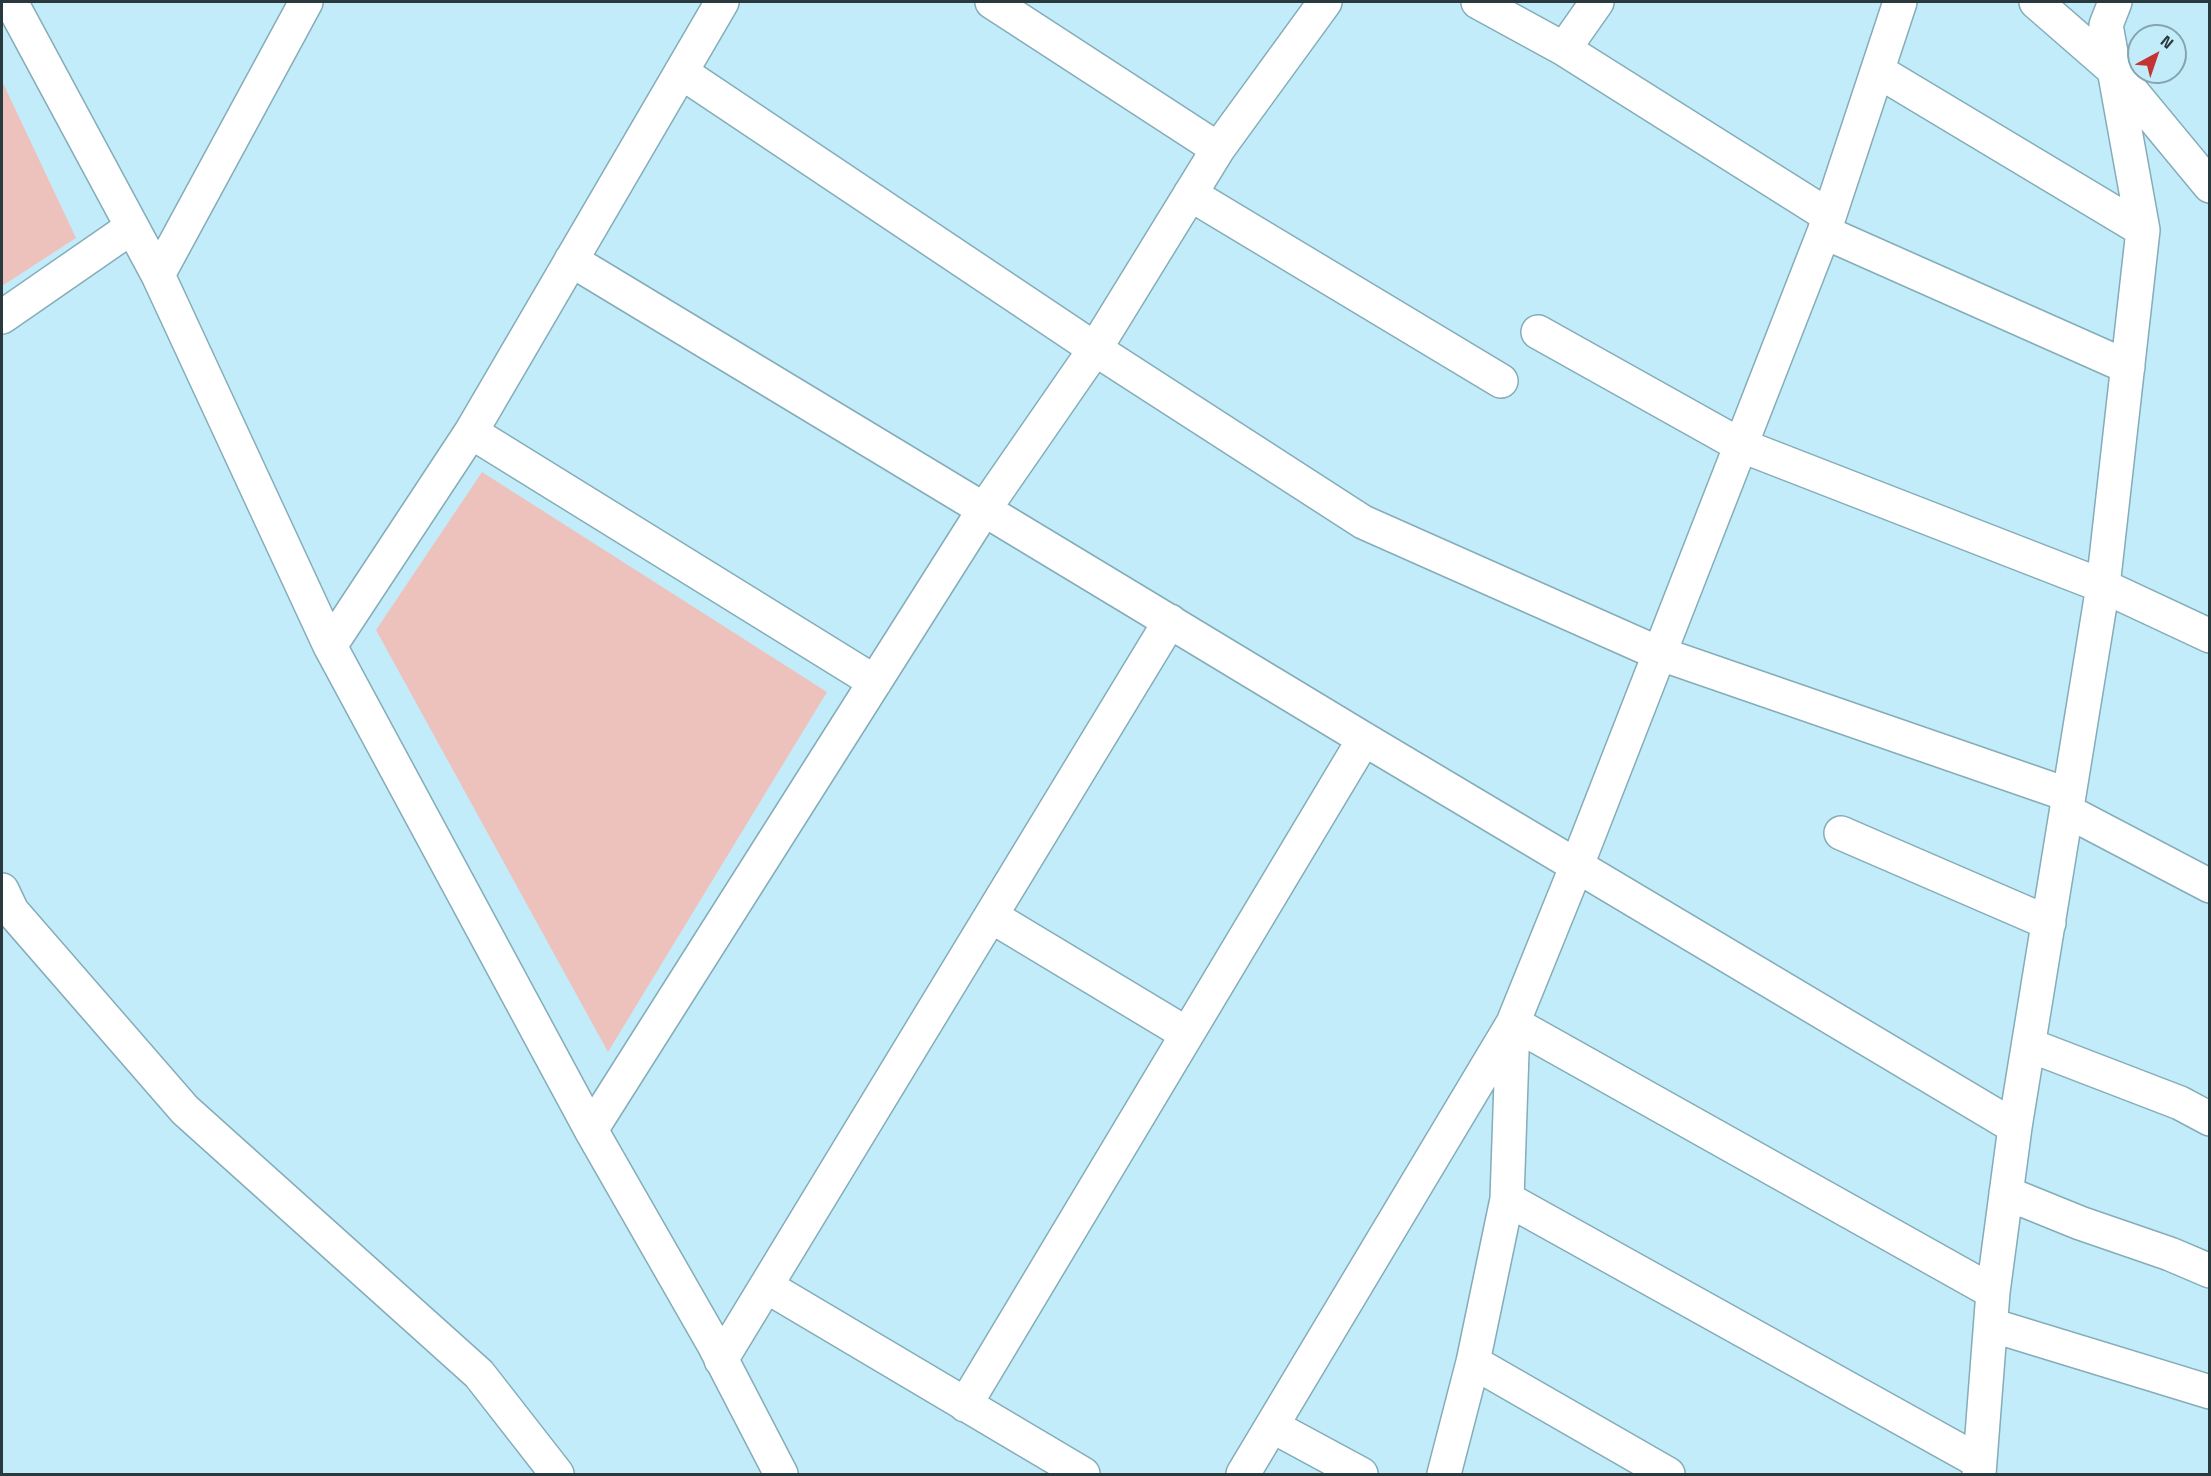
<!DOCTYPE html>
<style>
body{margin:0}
#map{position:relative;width:2211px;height:1476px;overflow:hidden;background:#c3ecfa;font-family:"Titillium Web",sans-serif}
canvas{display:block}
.frame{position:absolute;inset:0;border:3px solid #293a3f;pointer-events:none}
.north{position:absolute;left:2127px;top:24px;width:60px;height:60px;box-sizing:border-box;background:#c3ecfa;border:2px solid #85a5af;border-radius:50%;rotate:40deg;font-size:16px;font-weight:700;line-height:24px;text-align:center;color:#293a3f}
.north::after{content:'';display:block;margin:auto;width:21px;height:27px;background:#c33432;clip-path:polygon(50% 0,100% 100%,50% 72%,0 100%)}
</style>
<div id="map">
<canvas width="2211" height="1476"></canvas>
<div class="frame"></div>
<div class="north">N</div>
</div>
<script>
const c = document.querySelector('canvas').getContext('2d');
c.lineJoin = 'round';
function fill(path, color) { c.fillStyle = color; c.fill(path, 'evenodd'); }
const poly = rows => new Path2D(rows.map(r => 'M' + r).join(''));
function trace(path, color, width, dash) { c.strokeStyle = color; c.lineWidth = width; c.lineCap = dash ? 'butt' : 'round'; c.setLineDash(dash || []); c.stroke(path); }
const green = poly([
 [2,81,76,238,2,286],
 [482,472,827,692,608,1052,376,630]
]);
const minor = poly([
 [11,2,158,275,330,646,591,1130,713,1343,781,1474],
 [992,2,1218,149],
 [1478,2,1564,49,1829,216],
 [2036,2,2114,70,2210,186],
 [1564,49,1597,2],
 [1878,71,2143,230],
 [681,72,1095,349,1363,522,1658,653,2069,795],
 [1190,194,1501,381],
 [1824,232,2128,367],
 [571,260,1364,739,2015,1127],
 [158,275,306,2],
 [2,317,132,227],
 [1538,332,1740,445,2103,586,2210,636],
 [471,432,875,682],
 [330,646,471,432,722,2],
 [2067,811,2210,886],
 [1841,833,2049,923],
 [2,890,12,911,185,1110,479,1374,557,1474],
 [991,916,1187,1034],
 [2029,1045,2180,1103,2210,1119],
 [591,1130,985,508,1095,349,1218,149,1325,2],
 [2006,1193,2080,1223,2170,1254,2210,1271],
 [1507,1199,1980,1462],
 [766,1286,1083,1474],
 [1991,1325,2210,1392],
 [721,1360,1170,621],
 [1473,1362,1668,1474],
 [965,1405,1364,739],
 [1272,1426,1361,1474],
 [1243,1474,1513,1023,1577,865,1824,232,1900,2],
 [1444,1474,1473,1362,1507,1199,1513,1023,1993,1292],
 [1979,1474,1993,1292,2015,1127,2103,586,2143,230,2106,25,2115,2]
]);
fill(green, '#edc2bd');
trace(minor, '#84acb9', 36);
trace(minor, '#fff', 33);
</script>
